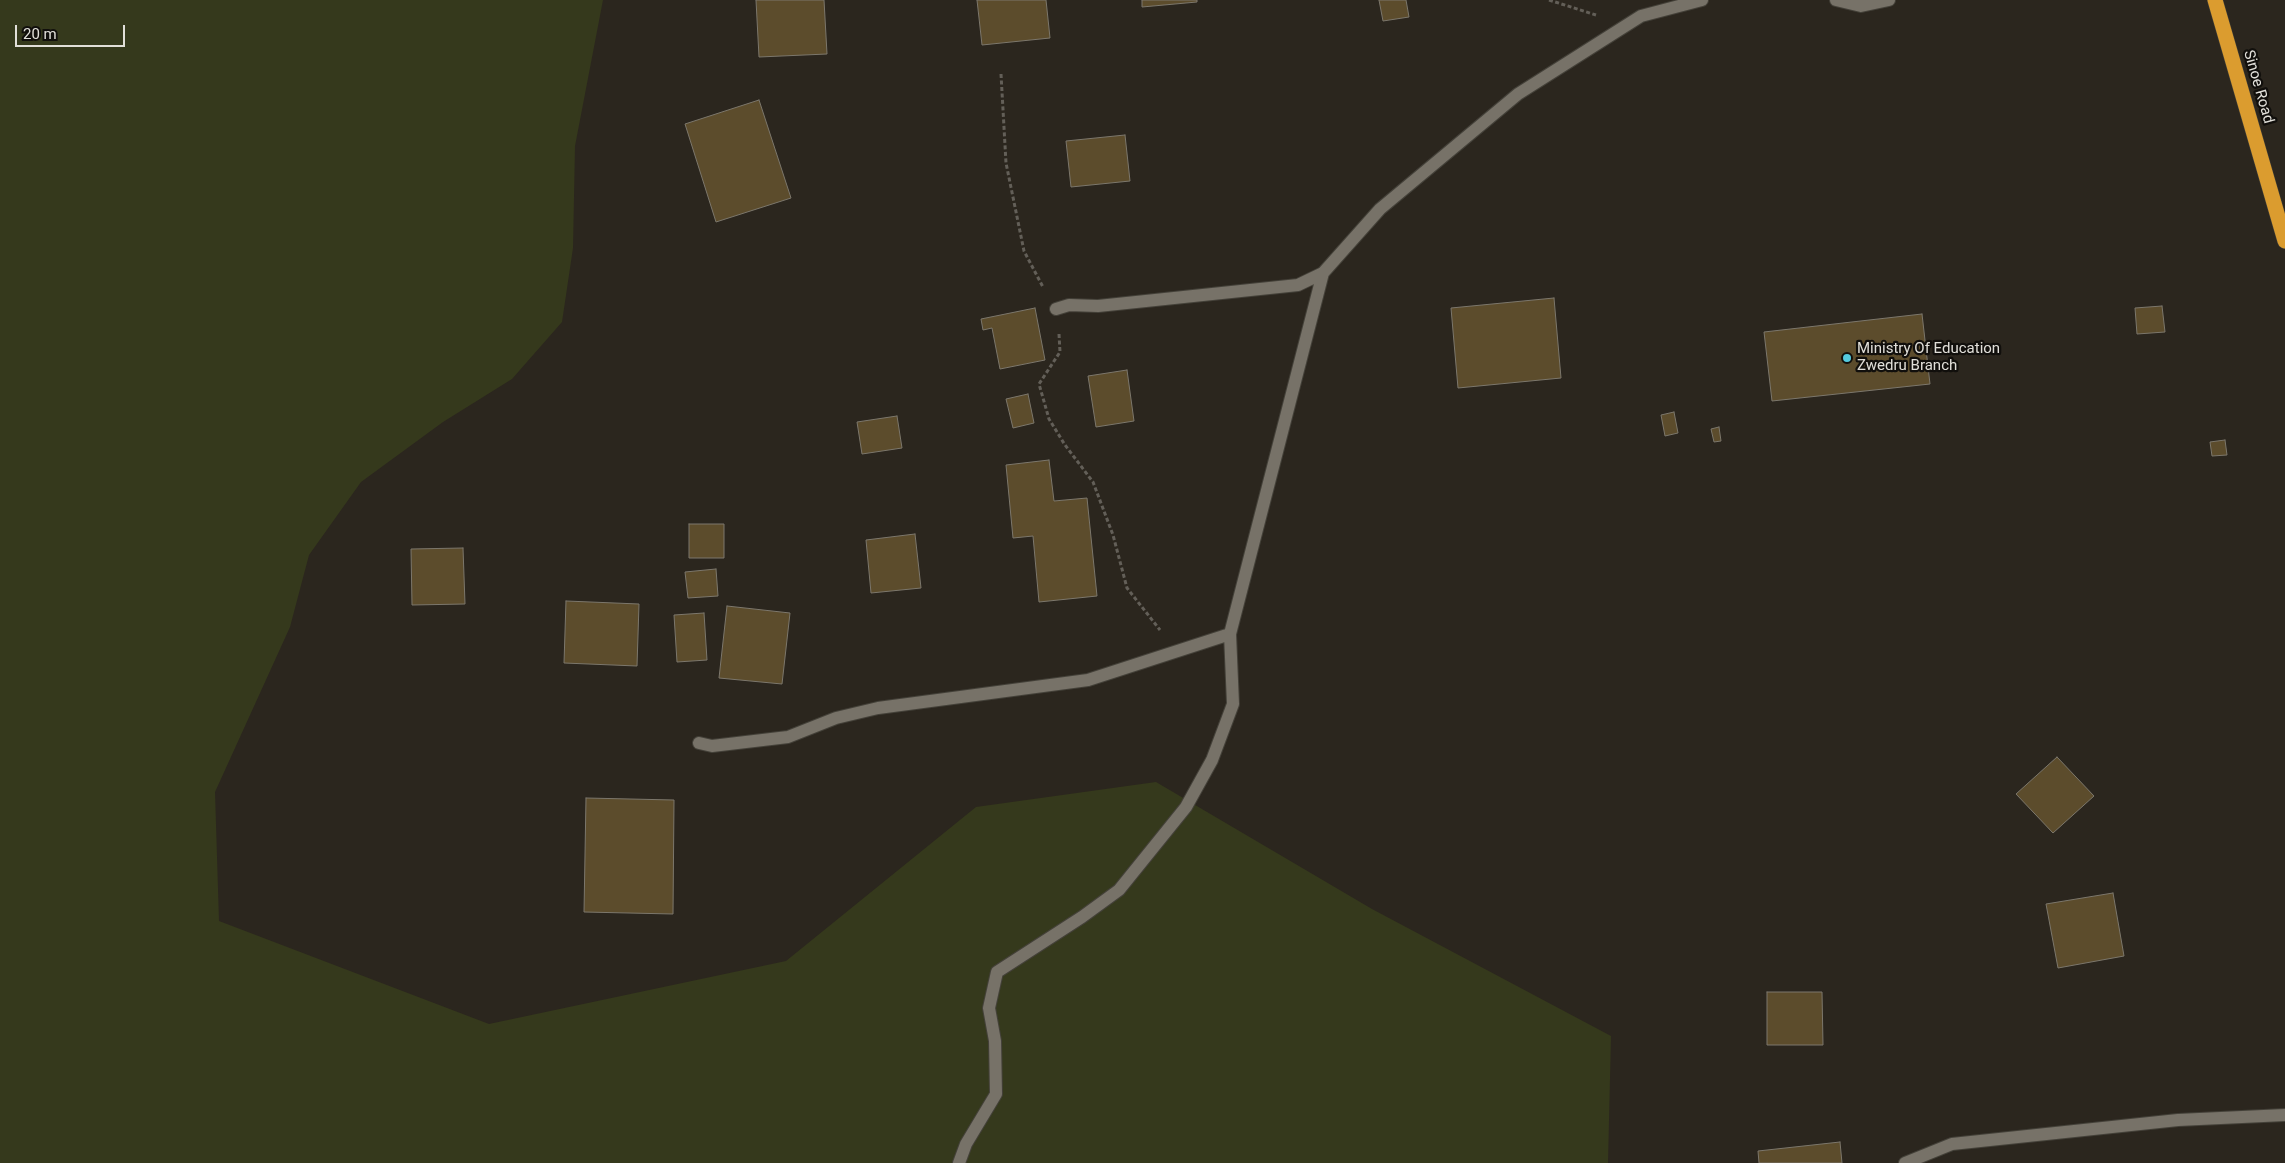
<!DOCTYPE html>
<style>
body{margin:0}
#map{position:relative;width:2285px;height:1163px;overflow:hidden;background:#2b261e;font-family:Roboto,sans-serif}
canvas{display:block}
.scale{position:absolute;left:15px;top:25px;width:110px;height:22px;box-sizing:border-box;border:2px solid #e1dfd9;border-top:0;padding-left:6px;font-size:15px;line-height:18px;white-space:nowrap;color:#e1dfd9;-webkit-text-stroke:4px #110f0c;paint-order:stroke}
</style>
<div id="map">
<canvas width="2285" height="1163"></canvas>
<div class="scale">20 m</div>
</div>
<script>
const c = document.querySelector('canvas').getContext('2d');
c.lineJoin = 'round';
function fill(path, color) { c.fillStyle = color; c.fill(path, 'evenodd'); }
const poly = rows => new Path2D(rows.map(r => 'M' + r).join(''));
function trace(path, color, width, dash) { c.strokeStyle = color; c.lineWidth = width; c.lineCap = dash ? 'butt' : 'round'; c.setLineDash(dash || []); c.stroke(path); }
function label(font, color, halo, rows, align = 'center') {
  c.font = font + ' Roboto,sans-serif'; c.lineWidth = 4.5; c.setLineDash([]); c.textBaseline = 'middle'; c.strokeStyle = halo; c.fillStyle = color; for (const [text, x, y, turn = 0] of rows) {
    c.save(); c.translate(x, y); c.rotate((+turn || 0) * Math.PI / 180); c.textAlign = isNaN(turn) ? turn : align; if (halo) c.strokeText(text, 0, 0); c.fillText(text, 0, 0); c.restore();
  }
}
const green = poly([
 [0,0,603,0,575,146,573,248,562,322,512,379,443,422,361,482,309,555,290,627,215,792,219,921,489,1024,786,961,976,807,1156,782,1372,909,1611,1036,1608,1163,0,1163]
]);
const building = poly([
 [756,0,824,0,827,54,759,57,756,0],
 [977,0,1046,0,1050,38,982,45,977,0],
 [1142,0,1197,0,1197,2,1142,7,1142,0],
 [1379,0,1406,0,1409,17,1383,21,1379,0],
 [759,100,791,198,716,222,685,124,759,100],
 [1125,135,1130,181,1071,187,1066,141,1125,135],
 [1554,298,1561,378,1458,388,1451,308,1554,298],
 [2162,306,2165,332,2137,334,2135,308,2162,306],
 [1035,308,1045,360,1000,369,992,328,983,330,981,319,1035,308],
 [1922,314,1930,384,1772,401,1764,332,1922,314],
 [1127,370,1134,421,1096,427,1088,376,1127,370],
 [1028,394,1034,423,1013,428,1006,399,1028,394],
 [1674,412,1678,433,1665,436,1661,415,1674,412],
 [897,416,902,448,862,454,857,422,897,416],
 [1719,427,1721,441,1714,442,1711,429,1719,427],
 [2225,440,2227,455,2212,456,2210,442,2225,440],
 [1049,460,1054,501,1087,498,1097,596,1039,602,1033,536,1013,538,1006,465,1049,460],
 [689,524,724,524,724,558,689,558,689,524],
 [915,534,921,588,871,593,866,540,915,534],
 [463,548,465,604,412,605,411,549,463,548],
 [716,569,718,596,688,598,685,572,716,569],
 [566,601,639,604,637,666,564,663,566,601],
 [727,606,790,613,782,684,719,678,727,606],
 [704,613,707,660,677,662,674,615,704,613],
 [2057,757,2094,796,2053,833,2016,794,2057,757],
 [586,798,674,800,673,914,584,912,586,798],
 [2113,893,2124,956,2058,968,2046,904,2113,893],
 [1767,992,1822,992,1823,1045,1767,1045,1767,992],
 [1840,1142,1842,1163,1759,1163,1758,1151,1840,1142]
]);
const path = poly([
 [1549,0,1596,15],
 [1001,74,1006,163,1024,251,1043,287],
 [1059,334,1060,352,1039,384,1049,419,1065,445,1093,482,1113,535,1127,588,1160,630]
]);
const minor = poly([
 [1836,0,1861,6,1889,0],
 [1056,309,1069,305,1098,306,1298,285,1323,273],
 [699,743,712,746,788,737,836,718,878,708,1088,680,1230,634],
 [959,1163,966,1144,996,1094,995,1041,989,1008,997,972,1082,917,1119,890,1186,807,1212,760,1233,704,1230,634,1323,273,1380,209,1518,94,1641,16,1702,0],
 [1905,1163,1952,1144,2178,1120,2285,1115]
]);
const highway = poly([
 [2215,0,2285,241]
]);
const markers = [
 [1847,358,5,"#54cade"]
];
const streetNames = [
 ["Sinoe Road",2258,87,74]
];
const poiNames = [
 ["Ministry Of Education",1857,349],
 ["Zwedru Branch",1857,366]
];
fill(green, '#35391c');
fill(building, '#5c4c2c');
trace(building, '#7c776c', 1);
trace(minor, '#444139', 14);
trace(highway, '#444139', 16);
trace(path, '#635f58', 3, [4, 2.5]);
trace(minor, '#777268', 12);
trace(highway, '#db9c2f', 15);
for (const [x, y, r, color] of markers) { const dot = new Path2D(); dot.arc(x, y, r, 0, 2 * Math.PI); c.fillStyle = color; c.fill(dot); trace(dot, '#110f0c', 2); }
label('15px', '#e1dfd9', '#110f0c', streetNames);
label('15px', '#e1dfd9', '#110f0c', poiNames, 'left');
</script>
